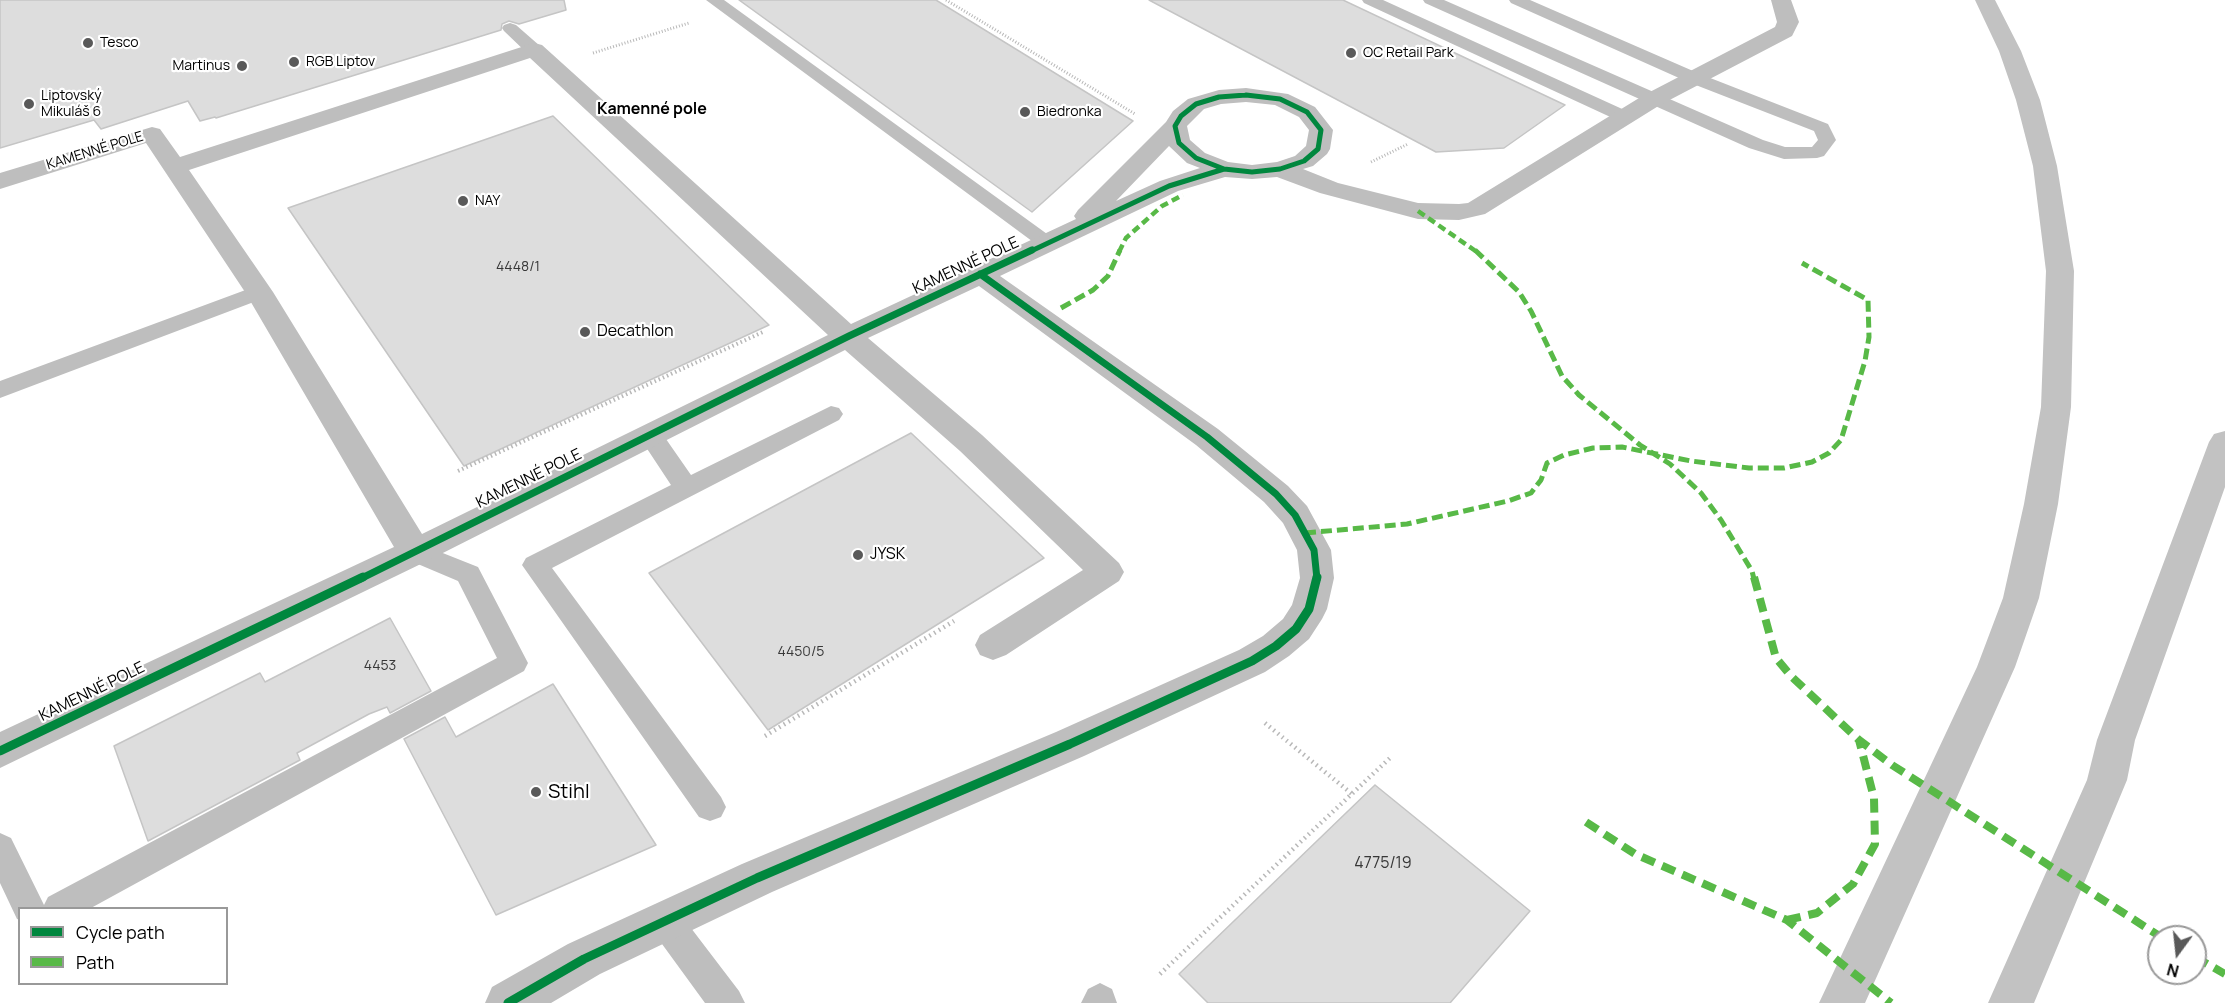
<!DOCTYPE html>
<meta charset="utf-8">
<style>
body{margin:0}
#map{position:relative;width:2225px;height:1003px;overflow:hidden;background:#fff;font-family:Manrope,sans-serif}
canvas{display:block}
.legend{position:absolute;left:18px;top:907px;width:210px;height:78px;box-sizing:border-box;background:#fff;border:2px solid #999;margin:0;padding:8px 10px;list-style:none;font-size:18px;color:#000}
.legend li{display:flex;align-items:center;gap:12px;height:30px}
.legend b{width:30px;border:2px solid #999}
.north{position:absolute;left:2147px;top:925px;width:60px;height:60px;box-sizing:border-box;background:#fff;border:2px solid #999;border-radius:50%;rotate:195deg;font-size:16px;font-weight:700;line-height:24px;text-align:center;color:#000}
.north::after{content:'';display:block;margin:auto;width:21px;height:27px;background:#595959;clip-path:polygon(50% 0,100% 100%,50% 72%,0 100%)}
</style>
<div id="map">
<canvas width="2225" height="1003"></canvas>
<ul class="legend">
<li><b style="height:8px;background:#00873e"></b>Cycle path</li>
<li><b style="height:8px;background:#58b947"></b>Path</li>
</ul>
<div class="north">N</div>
</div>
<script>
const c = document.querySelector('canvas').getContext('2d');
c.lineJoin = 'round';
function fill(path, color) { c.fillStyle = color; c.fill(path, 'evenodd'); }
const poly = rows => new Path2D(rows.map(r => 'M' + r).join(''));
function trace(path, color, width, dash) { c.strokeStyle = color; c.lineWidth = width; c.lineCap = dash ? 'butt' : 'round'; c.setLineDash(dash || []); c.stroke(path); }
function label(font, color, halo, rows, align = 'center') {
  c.font = font + ' Manrope,sans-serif'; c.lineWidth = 4.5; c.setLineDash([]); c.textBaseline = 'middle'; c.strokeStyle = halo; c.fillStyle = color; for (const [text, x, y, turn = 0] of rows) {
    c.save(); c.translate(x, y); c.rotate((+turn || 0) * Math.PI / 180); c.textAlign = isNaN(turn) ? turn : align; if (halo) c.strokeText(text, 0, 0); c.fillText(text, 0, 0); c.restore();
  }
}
const building = poly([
 [0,0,564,0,566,10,519,24,509,21,502,24,501,30,216,118,215,117,200,121,188,101,101,129,94,120,0,148,0,0],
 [739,0,936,0,1133,121,1032,212,739,0],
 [1149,0,1343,0,1565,105,1504,148,1436,152,1149,0],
 [553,116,769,325,464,466,288,208,553,116],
 [911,433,1044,558,768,730,649,573,911,433],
 [390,618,431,691,390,713,387,707,369,714,297,753,300,760,148,841,114,746,260,673,265,682,390,618],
 [553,684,656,845,496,915,404,739,445,717,456,737,553,684],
 [1375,785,1530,911,1450,1003,1208,1003,1179,974,1375,785]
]);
const pathFar2 = poly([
 [946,0,1135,114],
 [593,53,689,23],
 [1371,162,1408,144]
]);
const pathFar1 = poly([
 [458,471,763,332]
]);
const path = poly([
 [1265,723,1352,794],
 [765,736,954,621],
 [1160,974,1390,758]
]);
const lane = poly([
 [706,0,724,0,1054,239,1057,243,1054,247,1047,249,1040,247,706,0],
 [1362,0,1383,0,1631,113,1634,117,1631,121,1625,122,1619,121,1364,3,1362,0],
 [1423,0,1444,0,1763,140,1785,147,1812,147,1818,140,1814,131,1688,82,1511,3,1509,0,1530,0,1700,74,1828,124,1836,140,1824,156,1817,158,1784,159,1749,148,1425,3,1423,0],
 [510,23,516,25,540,46,542,50,540,54,528,54,504,31,502,28,504,25,510,23],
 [259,285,267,287,270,292,267,297,0,398,0,381,259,285],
 [831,406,839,408,843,414,839,420,552,568,721,797,726,807,721,817,710,821,699,817,522,565,526,558,671,485,638,435,641,429,650,427,659,429,691,475,831,406],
 [415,542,478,567,528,663,524,671,91,908,20,908,20,920,17,919,0,883,0,833,11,838,44,905,48,897,497,658,458,581,406,559,402,552,406,545,415,542],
 [666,906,678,911,739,991,745,1003,705,1003,654,933,649,922,654,911,666,906],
 [1100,983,1112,989,1117,1003,1081,1003,1088,989,1100,983]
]);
const street = poly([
 [1771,0,1791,0,1799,22,1792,36,1660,105,1485,214,1459,220,1418,219,1320,193,1277,177,1252,179,1225,177,1178,191,1000,276,1218,429,1288,486,1307,506,1331,550,1334,578,1327,609,1322,619,1309,639,1289,656,1265,672,1084,756,772,892,600,974,551,1003,485,1003,492,987,568,944,742,864,1056,732,1239,650,1263,636,1283,619,1292,605,1300,578,1297,550,1283,523,1264,502,1196,445,979,286,868,338,982,435,1119,563,1124,572,1119,581,1006,655,993,660,980,655,975,645,980,635,1083,570,960,451,845,350,427,561,0,768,0,732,394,547,245,292,146,143,0,189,0,173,152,127,160,129,180,157,534,43,542,45,851,324,1076,219,1074,216,1078,210,1166,122,1173,111,1188,99,1219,90,1246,88,1288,94,1315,107,1333,130,1330,149,1327,154,1313,166,1303,169,1338,183,1418,203,1459,204,1468,203,1644,95,1775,27,1777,22,1771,0],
 [530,58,828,335,422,534,273,292,189,170,530,58],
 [1246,102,1275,105,1299,117,1309,130,1306,146,1295,156,1277,162,1252,165,1228,162,1205,153,1190,140,1187,126,1204,109,1221,104,1246,102],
 [1169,146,1187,163,1200,168,1160,181,1116,201,1169,146]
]);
const secondary = poly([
 [1975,0,1995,0,2021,51,2040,100,2057,166,2074,271,2071,407,2058,504,2039,598,2015,667,1865,1003,1819,1003,1977,667,2003,598,2024,504,2041,407,2046,271,2033,166,2016,100,1999,51,1975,0],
 [2225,431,2225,487,2135,740,2127,780,2034,1003,1988,1003,2087,780,2097,740,2209,442,2214,434,2225,431]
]);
const quietFar2 = poly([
 [1418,211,1477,252],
 [1119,252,1126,238,1162,206,1183,195]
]);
const quietFar1 = poly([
 [1475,250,1519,292,1531,311,1562,376,1579,395,1640,445,1670,464,1701,493,1721,520,1752,571,1754,579],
 [1061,308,1093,290,1108,276,1120,250],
 [1305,533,1407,524,1508,501,1531,493,1541,480,1547,463,1564,455,1593,448,1622,447,1691,461,1749,468,1784,468,1812,462,1829,453,1841,440,1865,361,1869,337,1868,300,1802,263]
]);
const quiet = poly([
 [1754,577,1776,658,1791,676,1859,740,1892,765,2161,937],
 [1586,822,1635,854,1787,920,1891,1003],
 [1787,920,1817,913,1853,884,1875,844,1874,798,1859,740],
 [2195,957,2225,974]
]);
const cyclewayFar2 = poly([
 [1246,95,1280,99,1307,112,1321,130,1318,149,1304,161,1280,169,1252,172,1224,169,1196,158,1179,143,1175,126,1181,116,1196,104,1219,97,1246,95],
 [1029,252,1169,186,1224,169]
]);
const cyclewayFar1 = poly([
 [980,274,1207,437,1276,494,1295,515,1314,550,1317,579],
 [360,579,849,336,1032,250]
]);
const cycleway = poly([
 [0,751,363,577],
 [508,1003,584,959,757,878,1070,744,1252,661,1276,646,1296,629,1309,609,1317,577]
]);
const markers = [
 [88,43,6,"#595959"],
 [1351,53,6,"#595959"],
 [294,62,6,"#595959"],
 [242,66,6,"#595959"],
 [29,104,6,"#595959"],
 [1025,112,6,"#595959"],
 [463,201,6,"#595959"],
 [585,332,6,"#595959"],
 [858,555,6,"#595959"],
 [536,792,6,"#595959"]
];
const farPoinames = [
 ["Tesco",100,43],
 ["OC Retail Park",1363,53],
 ["RGB Liptov",306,62],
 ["Martinus",230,66,"right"],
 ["Liptovský",41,96],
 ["Mikuláš 6",41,112],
 ["Biedronka",1037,112],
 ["NAY",475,201]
];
const farStreetnames = [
 ["KAMENNÉ POLE",95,151,-17]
];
const numberNames = [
 ["4448/1",518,267],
 ["4450/5",801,652],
 ["4453",380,666]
];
const farQuarternames = [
 ["Kamenné pole",652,110]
];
const streetNames = [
 ["KAMENNÉ POLE",966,266,-25],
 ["KAMENNÉ POLE",529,479,-26],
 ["KAMENNÉ POLE",92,692,-26]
];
const poiNames = [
 ["Decathlon",597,332],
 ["JYSK",870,555]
];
const nearNumbernames = [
 ["4775/19",1383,864]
];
const nearPoinames = [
 ["Stihl",548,792]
];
fill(building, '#ddd');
trace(building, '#c5c5c5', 1.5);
trace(pathFar2, '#b8b8b8', 3, [1, 2]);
trace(pathFar1, '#b8b8b8', 4, [1.5, 3]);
trace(path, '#b8b8b8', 4.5, [1.5, 4]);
fill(lane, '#bebebe');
fill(street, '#bebebe');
fill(secondary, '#c2c2c2');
trace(quietFar2, '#58b947', 4.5, [8, 4.5]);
trace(quietFar1, '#58b947', 5, [11, 5]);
trace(quiet, '#58b947', 8, [14, 8]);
trace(cyclewayFar2, '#00873e', 5);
trace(cyclewayFar1, '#00873e', 7);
trace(cycleway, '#00873e', 9);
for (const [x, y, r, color] of markers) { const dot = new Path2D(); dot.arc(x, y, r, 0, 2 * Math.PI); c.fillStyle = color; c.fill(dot); trace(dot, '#fff', 2); }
label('14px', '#000', '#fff', farPoinames, 'left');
label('14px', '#000', '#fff', farStreetnames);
label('14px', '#373737', null, numberNames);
label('bold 16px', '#000', '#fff', farQuarternames);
label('16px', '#000', '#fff', streetNames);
label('16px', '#000', '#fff', poiNames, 'left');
label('16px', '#373737', null, nearNumbernames);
label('20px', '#000', '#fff', nearPoinames, 'left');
</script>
